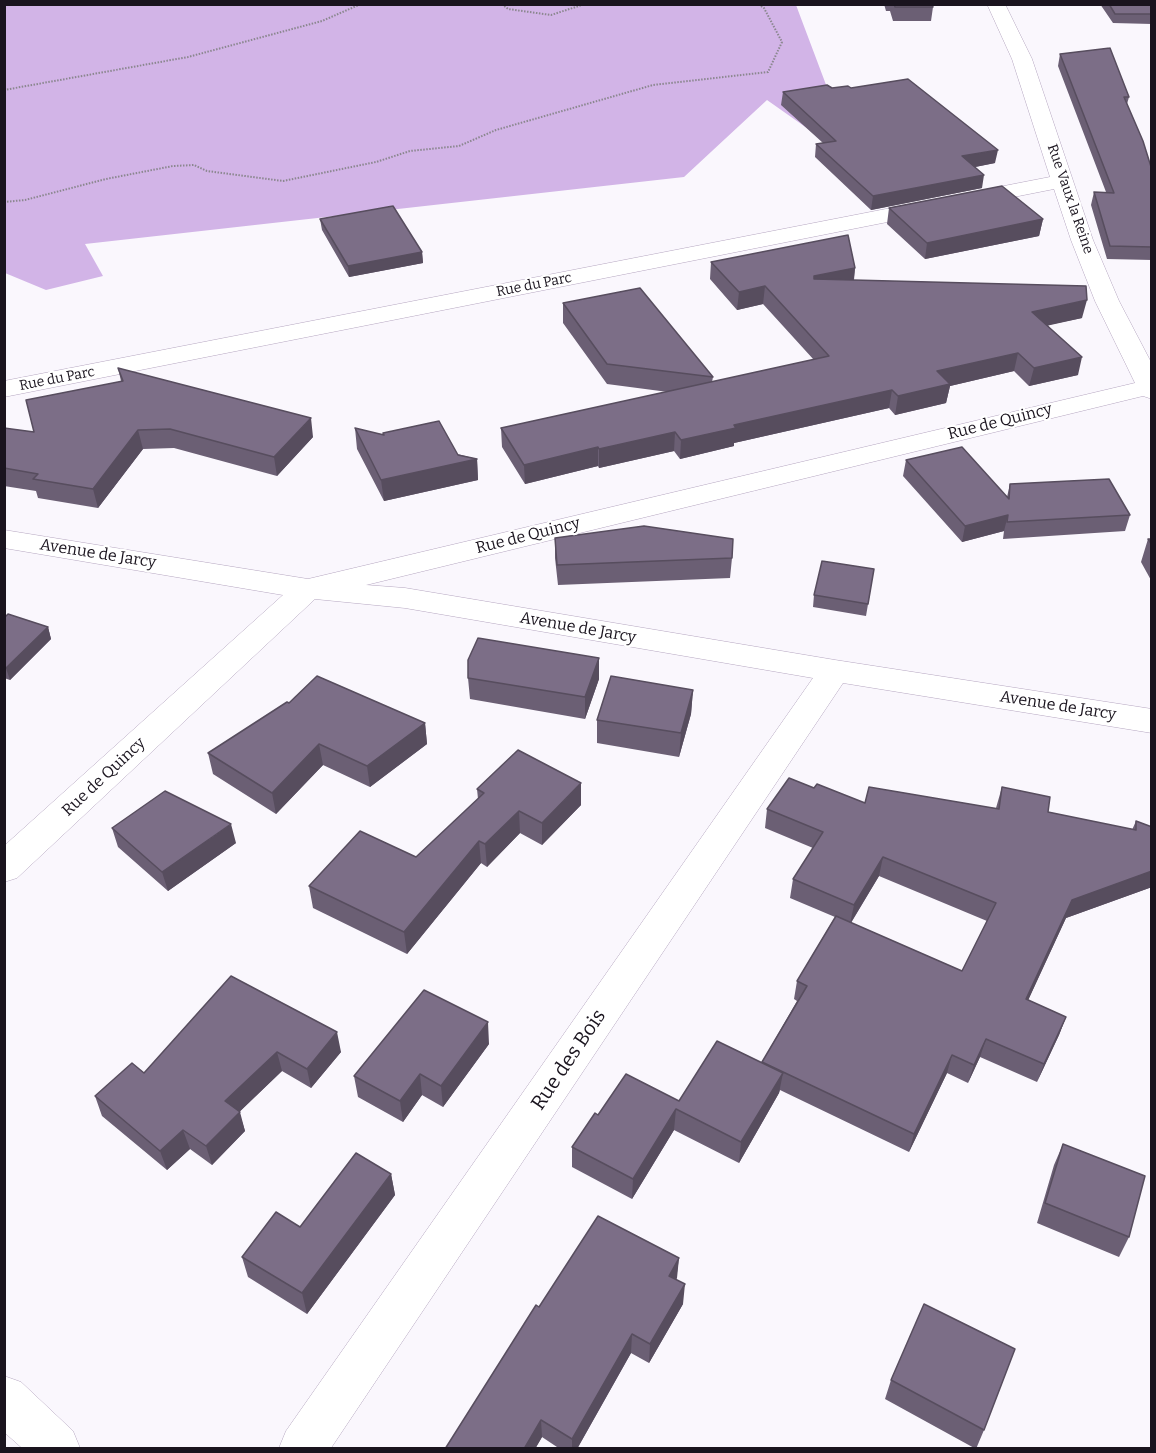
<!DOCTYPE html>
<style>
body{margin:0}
#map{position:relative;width:1156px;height:1453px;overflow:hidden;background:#faf7fd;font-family:Bitter,serif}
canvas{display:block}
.frame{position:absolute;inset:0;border:6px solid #1a141e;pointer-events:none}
</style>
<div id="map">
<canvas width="1156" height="1453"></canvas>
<div class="frame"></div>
</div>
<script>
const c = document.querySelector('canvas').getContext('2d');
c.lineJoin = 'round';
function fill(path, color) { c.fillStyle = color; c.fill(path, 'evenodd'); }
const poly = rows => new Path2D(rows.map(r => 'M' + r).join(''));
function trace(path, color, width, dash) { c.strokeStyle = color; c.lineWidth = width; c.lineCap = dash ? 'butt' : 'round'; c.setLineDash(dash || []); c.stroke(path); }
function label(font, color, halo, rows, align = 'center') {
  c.font = font + ' Bitter,serif'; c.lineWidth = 4.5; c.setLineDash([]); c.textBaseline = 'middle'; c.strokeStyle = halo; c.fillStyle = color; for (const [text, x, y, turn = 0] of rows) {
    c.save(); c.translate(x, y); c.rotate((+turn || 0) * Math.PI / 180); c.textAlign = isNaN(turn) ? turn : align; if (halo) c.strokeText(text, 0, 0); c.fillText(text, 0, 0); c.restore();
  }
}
const forest = poly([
 [4,5,796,5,831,98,838,150,767,100,684,177,85,244,103,276,46,290,5,273]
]);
const path = poly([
 [502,4,508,9,551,15,585,4],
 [4,90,188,57,322,21,361,4],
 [4,202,25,200,106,179,173,166,194,165,207,171,283,181,376,162,410,151,459,146,496,130,653,85,768,72,782,42,764,8,758,4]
]);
const street = poly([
 [987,4,1005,4,1032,59,1093,240,1119,301,1152,364,1152,399,1143,396,366,585,405,588,835,660,1152,709,1152,733,843,683,331,1448,279,1448,286,1431,813,678,405,608,315,599,17,878,4,882,4,846,283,595,4,548,4,530,308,579,1135,383,1095,301,1071,240,1054,189,4,397,4,381,1050,177,1012,59,987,4],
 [4,1376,21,1382,73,1431,80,1448,22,1448,4,1432,4,1376]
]);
const wall = poly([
 [884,4,932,4,933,7,931,21,893,21,890,11,886,11],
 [1100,4,1152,4,1152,24,1113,23],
 [1060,54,1129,97,1127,104,1152,170,1152,260,1107,259,1091,205,1094,192,1106,192,1058,66],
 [832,88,851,88,995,163,975,167,982,188,871,210,815,157,816,144,823,143,781,105,783,92],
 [889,208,1043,219,1039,236,925,259,887,224],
 [320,219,422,252,423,263,349,277,322,230],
 [711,262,855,268,854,280,1082,318,1048,325,1078,375,1029,386,1014,371,950,386,946,403,895,415,889,408,734,443,734,446,680,459,674,451,599,468,598,466,525,484,502,447,501,428,668,392,607,384,563,323,563,303,713,377,712,382,814,360,763,304,737,310,710,279],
 [118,368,313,437,277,476,174,448,143,449,98,508,38,498,36,491,4,486,4,428,34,432,121,381],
 [355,428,477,459,478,480,384,501,357,449],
 [906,460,1007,497,1010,484,1130,515,1125,531,1003,539,1004,531,962,542,903,476],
 [555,538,732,558,730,578,558,585,555,558],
 [1148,539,1152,539,1152,582,1141,562],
 [874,569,866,616,813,607,814,595],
 [4,618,48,627,51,639,10,680,4,678],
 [599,658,599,679,585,719,470,699,468,678],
 [693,690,691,714,679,757,597,743,597,720],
 [289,703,425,723,427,744,370,787,323,765,276,814,213,774,208,753],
 [1002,787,1048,812,1132,830,1136,821,1152,827,1152,887,1066,918,1028,1000,1066,1017,1059,1035,1037,1082,980,1057,968,1083,947,1073,909,1152,780,1090,779,1093,739,1163,674,1130,632,1199,572,1167,572,1147,598,1115,679,1101,762,1062,797,1001,794,999,797,981,835,917,790,898,793,879,813,848,765,828,767,809,814,788,865,803,996,808],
 [879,876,987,921,962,971,851,923],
 [477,789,581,805,542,845,520,833,487,867,481,863,407,954,313,908,309,886,416,857,478,799],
 [112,828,236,843,168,891,118,847],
 [231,976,341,1052,311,1088,282,1071,239,1112,245,1131,212,1165,190,1149,167,1170,102,1116,95,1096,144,1073],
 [489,1044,443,1107,422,1095,403,1122,358,1097,354,1076],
 [1063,1144,1129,1237,1119,1257,1037,1223,1054,1165],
 [391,1174,395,1195,307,1314,248,1277,242,1257,300,1227],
 [679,1258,676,1280,683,1304,649,1363,631,1353,577,1449,560,1449,542,1437,535,1449,445,1449],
 [891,1380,984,1430,976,1449,885,1399]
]);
const shadedWall = poly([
 [998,150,995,163,960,170,962,156],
 [984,175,982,188,871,210,873,196],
 [1043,219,1039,236,925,259,927,243],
 [422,252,423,263,349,277,348,266],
 [855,268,853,286,812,294,814,276],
 [765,286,763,304,737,310,739,292],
 [1087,300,1082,318,1028,330,1032,312],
 [1018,353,1014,371,950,386,946,403,895,415,898,396,937,371],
 [1082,357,1078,375,1029,386,1034,368],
 [892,390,889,408,734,443,734,446,680,459,681,440,734,425],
 [311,418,313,437,277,476,274,457],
 [138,430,143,449,98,508,93,489],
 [675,432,674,451,599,468,599,449],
 [598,447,598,466,525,484,524,465],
 [477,459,478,480,384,501,381,480],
 [1008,515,1004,531,962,542,965,526],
 [48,627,51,639,10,680,6,668],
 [599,658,599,679,585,719,585,697],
 [693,690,691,714,679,757,681,733],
 [425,723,427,744,370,787,367,766],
 [319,744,323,765,276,814,272,793],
 [581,783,581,805,542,845,542,823],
 [519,811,520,833,487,867,485,844],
 [231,824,236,843,168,891,162,872],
 [479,841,481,863,407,954,404,932],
 [883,857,879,876,850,924,854,905],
 [1152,871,1152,887,1066,918,1020,1018,1026,999,1072,900],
 [1066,1017,1059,1035,1037,1082,1044,1064],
 [488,1022,489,1044,443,1107,441,1086],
 [337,1032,341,1052,311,1088,307,1069],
 [986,1039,980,1057,968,1083,974,1065],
 [277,1052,282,1071,230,1121,225,1101],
 [952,1055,947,1073,909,1152,914,1134],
 [783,1073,779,1093,739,1163,741,1142],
 [420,1074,422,1095,403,1122,400,1101],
 [676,1109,674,1130,632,1199,633,1179],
 [240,1112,245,1131,212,1165,206,1146],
 [183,1130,190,1149,167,1170,160,1151],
 [391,1174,395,1195,307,1314,302,1293],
 [679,1258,677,1278,668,1295,669,1276],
 [685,1284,683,1304,649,1363,650,1344],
 [632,1334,631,1353,577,1449,572,1449,572,1439],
 [541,1420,542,1437,535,1449,524,1449]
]);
const building = poly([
 [894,4,932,4,933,7,895,7,894,4],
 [1109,4,1152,4,1152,14,1115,14,1109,4],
 [1110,48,1129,97,1124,97,1143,141,1152,170,1152,247,1110,246,1094,192,1114,193,1060,54,1110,48],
 [908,79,998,150,962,156,984,175,873,196,816,144,836,141,783,92,827,85,832,88,848,86,851,88,908,79],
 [1002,186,1043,219,927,243,889,208,1002,186],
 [393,206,422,252,348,266,320,219,393,206],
 [848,235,855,268,814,276,814,279,1086,286,1087,300,1032,312,1082,357,1034,368,1018,353,937,371,950,384,898,396,892,390,734,425,736,428,681,440,675,432,599,449,598,447,524,465,501,428,829,356,765,286,739,292,711,262,848,235],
 [640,288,713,377,607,364,563,303,640,288],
 [118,368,311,418,274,457,170,429,138,430,93,489,33,479,38,474,4,468,4,428,34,432,26,400,123,381,118,368],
 [439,421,458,455,477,459,381,480,355,428,384,435,383,433,439,421],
 [962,447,1009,499,1010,484,1109,479,1130,515,1007,522,1008,515,965,526,906,460,962,447],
 [644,526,733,539,732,558,557,565,555,538,644,526],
 [1148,539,1152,539,1152,545,1148,539],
 [822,561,874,569,868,604,814,595,822,561],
 [8,614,48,627,6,668,4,667,4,618,8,614],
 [478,638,599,658,585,697,468,678,468,660,478,638],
 [317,676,425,723,367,766,319,744,272,793,208,753,287,702,289,703,317,676],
 [611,676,693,690,681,733,597,720,611,676],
 [518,750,581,783,542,823,519,811,485,844,479,841,404,932,309,886,360,831,416,857,484,793,477,789,518,750],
 [789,778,814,788,817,784,865,803,869,787,999,809,1002,787,1050,797,1048,812,1136,830,1136,821,1152,827,1152,871,1072,900,1026,999,1066,1017,1044,1064,986,1039,974,1065,952,1055,914,1134,762,1062,807,986,797,981,836,916,962,971,996,903,883,857,854,905,793,879,823,832,767,809,789,778],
 [165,791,231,824,162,872,112,828,165,791],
 [231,976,337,1032,307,1069,277,1052,225,1101,240,1112,206,1146,183,1130,160,1151,95,1096,132,1063,144,1073,231,976],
 [424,990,488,1022,441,1086,420,1074,400,1101,354,1076,424,990],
 [717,1041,783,1073,741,1142,676,1109,633,1179,572,1147,595,1113,598,1115,626,1074,679,1101,717,1041],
 [1063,1144,1145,1176,1129,1237,1045,1203,1063,1144],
 [356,1153,391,1174,302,1293,242,1257,276,1212,300,1227,356,1153],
 [598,1216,679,1258,669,1276,685,1284,650,1344,632,1334,572,1439,541,1420,524,1449,445,1449,536,1305,539,1307,598,1216],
 [924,1304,1015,1349,984,1430,891,1380,924,1304]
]);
const farStreetnames = [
 ["Rue Vaux la Reine",1070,199,71],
 ["Rue du Parc",534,285,-11],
 ["Rue du Parc",57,379,-11]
];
const streetNames = [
 ["Rue de Quincy",1000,422,-14],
 ["Rue de Quincy",528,536,-14],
 ["Avenue de Jarcy",98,554,9],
 ["Avenue de Jarcy",578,628,10],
 ["Avenue de Jarcy",1058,706,9],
 ["Rue de Quincy",104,777,-43]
];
const nearStreetnames = [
 ["Rue des Bois",569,1060,-56]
];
fill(forest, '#d2b4e7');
trace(street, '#b5a6c0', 1);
trace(path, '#8b878f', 2, [1.5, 1.5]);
fill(street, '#fff');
fill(wall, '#6b5f74');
fill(shadedWall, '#574d5e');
fill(building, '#7c6e87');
trace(building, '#574d5e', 1.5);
label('14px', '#1a141e', '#fff', farStreetnames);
label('16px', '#1a141e', '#fff', streetNames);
label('20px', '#1a141e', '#fff', nearStreetnames);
</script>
